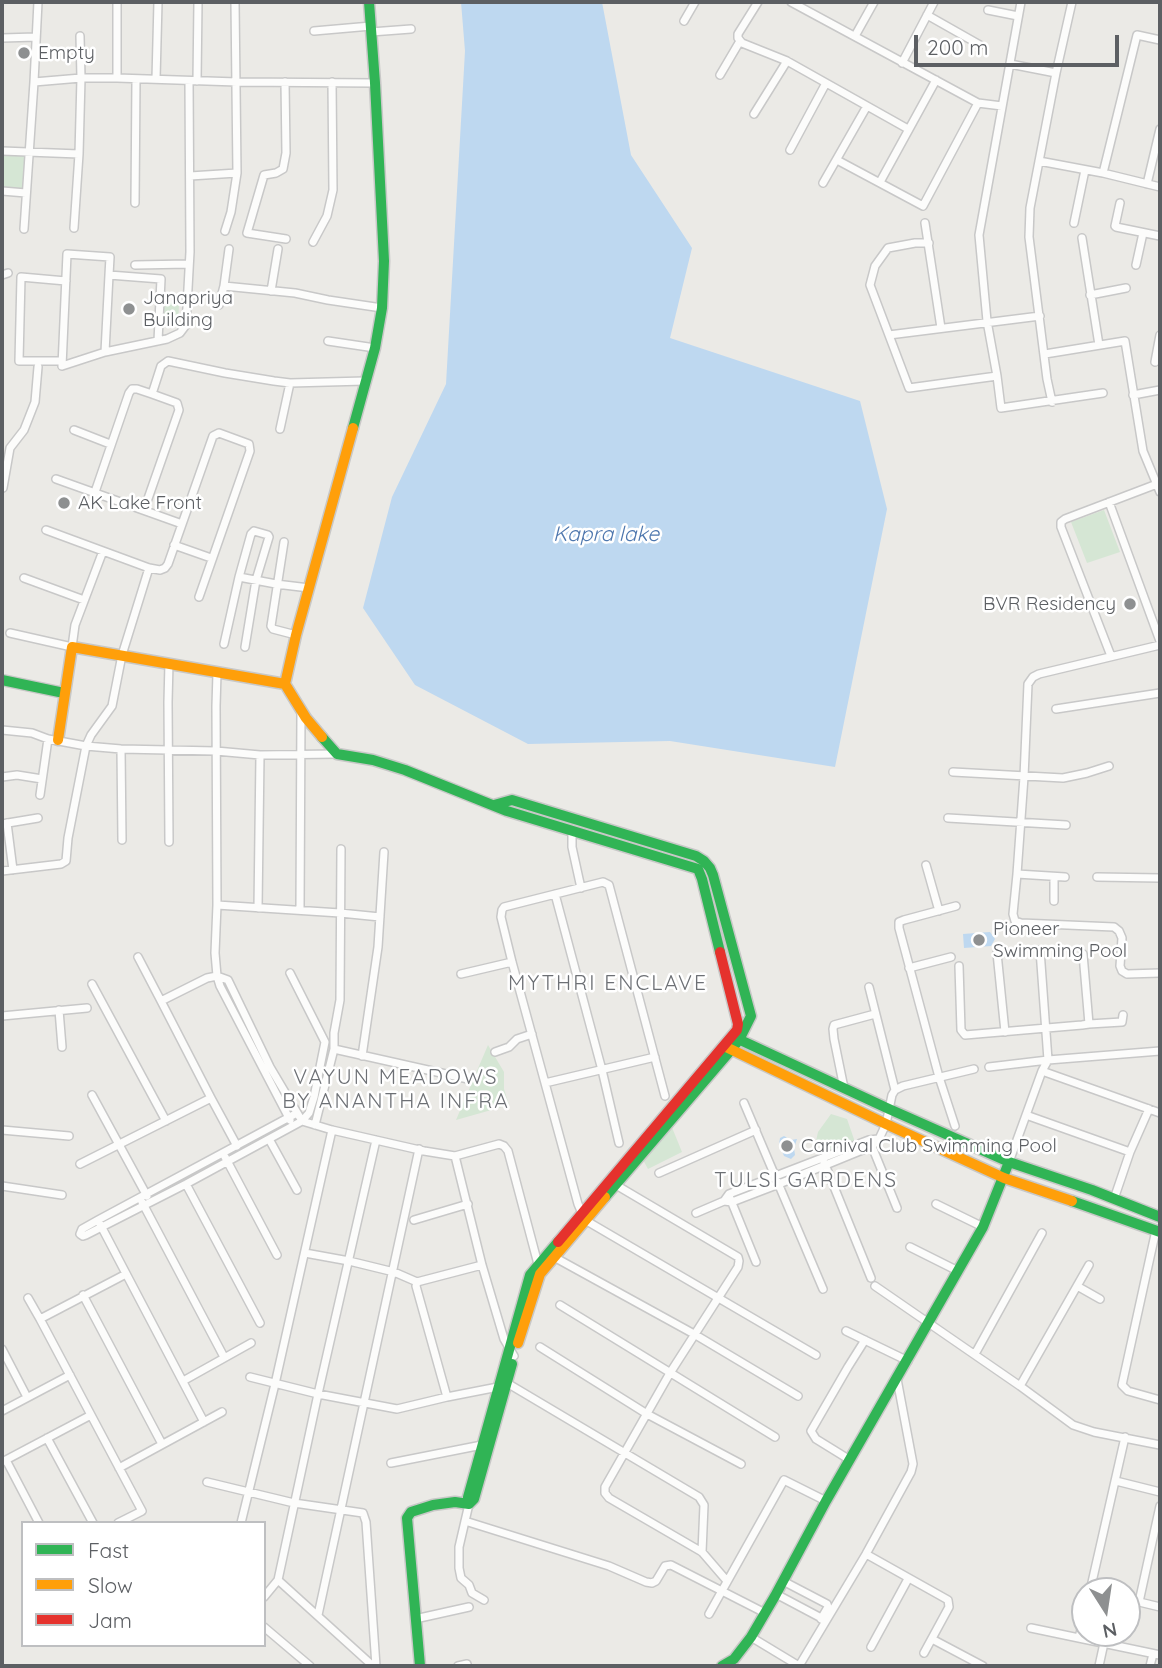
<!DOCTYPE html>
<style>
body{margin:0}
#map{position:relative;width:1162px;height:1668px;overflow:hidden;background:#ebeae6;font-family:Quicksand,sans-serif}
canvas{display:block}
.frame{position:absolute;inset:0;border:4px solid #5c5f63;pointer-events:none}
.legend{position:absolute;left:21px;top:1521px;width:245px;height:126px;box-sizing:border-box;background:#fff;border:2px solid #bebfc1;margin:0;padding:9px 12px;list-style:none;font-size:21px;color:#5c5f63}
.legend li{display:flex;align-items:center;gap:14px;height:35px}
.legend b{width:35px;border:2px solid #bebfc1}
.north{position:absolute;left:1071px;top:1577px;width:70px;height:70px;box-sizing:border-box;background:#fff;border:2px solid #bebfc1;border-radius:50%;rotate:168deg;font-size:19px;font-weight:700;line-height:28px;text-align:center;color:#5c5f63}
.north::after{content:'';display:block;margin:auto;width:24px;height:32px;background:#8e9091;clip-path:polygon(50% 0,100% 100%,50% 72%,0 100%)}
.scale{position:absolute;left:914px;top:35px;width:205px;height:32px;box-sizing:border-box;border:4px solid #5c5f63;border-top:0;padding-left:9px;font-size:21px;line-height:24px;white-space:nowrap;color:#5c5f63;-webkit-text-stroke:5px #fff;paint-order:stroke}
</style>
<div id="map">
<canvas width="1162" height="1668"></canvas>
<div class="frame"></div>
<ul class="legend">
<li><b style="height:9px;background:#30b455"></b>Fast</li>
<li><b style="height:9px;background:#ff9f0a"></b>Slow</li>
<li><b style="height:9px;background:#e5322d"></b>Jam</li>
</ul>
<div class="north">N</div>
<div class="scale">200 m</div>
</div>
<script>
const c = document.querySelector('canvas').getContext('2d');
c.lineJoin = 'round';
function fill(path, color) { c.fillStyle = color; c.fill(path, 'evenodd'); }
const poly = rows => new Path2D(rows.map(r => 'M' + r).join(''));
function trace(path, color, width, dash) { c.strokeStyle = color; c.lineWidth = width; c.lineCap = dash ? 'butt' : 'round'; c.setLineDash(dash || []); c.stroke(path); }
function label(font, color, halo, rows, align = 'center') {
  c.font = font + ' Quicksand,sans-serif'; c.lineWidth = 5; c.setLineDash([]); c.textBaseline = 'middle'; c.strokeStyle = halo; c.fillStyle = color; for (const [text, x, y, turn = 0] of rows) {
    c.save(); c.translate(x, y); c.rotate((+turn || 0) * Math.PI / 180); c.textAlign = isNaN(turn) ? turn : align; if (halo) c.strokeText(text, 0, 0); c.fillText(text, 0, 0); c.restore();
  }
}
const green = poly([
 [2,154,25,155,23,190,2,189],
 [160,302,179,303,178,325,159,324],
 [1104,510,1120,552,1087,563,1071,522],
 [488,1045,504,1072,504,1089,509,1105,456,1120],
 [831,1114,847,1119,855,1142,826,1155,816,1141,818,1132],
 [671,1125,682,1152,648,1169,642,1158]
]);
const water = poly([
 [461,2,602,2,631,155,692,248,670,338,860,401,887,509,835,767,670,741,528,744,415,685,363,608,392,497,446,384,465,51],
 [990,932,995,939,991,946,964,948,963,934],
 [784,1136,791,1140,797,1139,794,1148,795,1155,791,1159,784,1156,779,1144,780,1138]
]);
const street = poly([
 [758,2,738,34,738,38,742,43,787,61,908,129],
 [791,2,978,103,1002,106],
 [1021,2,979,235,987,321,997,376,1001,408,1103,393],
 [988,10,1018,16],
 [927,15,980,45],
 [684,21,695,2],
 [314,31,371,26],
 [371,32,411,29],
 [855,36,874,2],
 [2,38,36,37],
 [902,63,934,2],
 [1010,64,1056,73],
 [720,75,740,41],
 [117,78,117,2],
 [156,79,158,2],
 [197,81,198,2],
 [34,82,81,78,117,78,237,82,375,83],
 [285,82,286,153,283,169,276,173,264,175,247,233,286,239],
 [754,114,787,61],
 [790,150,826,83],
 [2,151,79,154],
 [837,160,923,206,978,103],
 [1039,161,1103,173,1160,187],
 [1103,173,1137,35,1160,40],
 [190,176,237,173],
 [880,182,936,80],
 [823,183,867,106],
 [1147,184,1160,129],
 [2,191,26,193],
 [135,203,136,79],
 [1120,203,1115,226,1116,227,1160,236],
 [925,223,941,328],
 [1074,223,1085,170],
 [74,228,79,154,81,78,80,36],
 [24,229,34,82,38,2],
 [225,231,231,212,237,173,235,2],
 [1082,238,1099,345],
 [313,242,327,216,333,190,332,82],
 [929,243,915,243,888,248,875,266,870,285,909,388,997,376],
 [229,249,224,286,295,293,328,300,382,308],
 [135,265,189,264],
 [1136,265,1143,233],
 [2,275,8,273],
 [109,275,110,257,67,254,62,366,105,352,167,339,180,333,186,325,190,252,189,81],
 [271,291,278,249],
 [1090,295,1126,288],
 [219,305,224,286],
 [889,335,1040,316],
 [328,341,375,348],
 [105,352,109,275,161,279,158,341],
 [1045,354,1125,341,1143,451,1160,492],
 [62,361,19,361,21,277,66,281],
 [1155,362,1160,335],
 [152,394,161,366,168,361,225,373,274,381,290,383,365,381],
 [1133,395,1160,390],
 [1052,402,1047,379,1029,237,1030,208,1056,73,1072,2],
 [280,429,290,383],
 [74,430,110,444],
 [56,479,182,524],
 [3,488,10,448,24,430,35,402,38,367],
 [95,492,129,393,132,389,137,389,152,394,177,403,179,410,144,510],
 [1109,502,1160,641],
 [46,530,149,568,160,570,165,568,168,564,213,436,219,433,249,444,250,451,199,597],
 [284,542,271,626,273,629,296,635],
 [174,545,211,558],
 [239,577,276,584,309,588],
 [24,578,84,600],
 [10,633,72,647,75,625,103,551],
 [224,644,239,577,251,534,254,531,268,535,269,537,256,580,245,647],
 [1160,645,1039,674,1033,677,1028,684,1024,777,1017,874,1013,914,1015,921,1021,923,1114,927,1119,931,1122,938,1120,966,1122,971,1127,974,1160,973],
 [1111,656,1061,527,1061,522,1065,519,1157,484],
 [169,663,168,702,169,842],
 [217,673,216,706,217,905,215,953,217,976,220,986,290,1120],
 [1056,709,1160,693],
 [2,730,32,733,48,739,86,746,121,749,216,751,260,755,337,754],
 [121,749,122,840],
 [953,772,1063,778,1087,773,1109,766],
 [2,777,17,775,42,779],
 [40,795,48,739],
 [948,818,1066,825],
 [7,823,13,870],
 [2,824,38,818],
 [572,831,572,847,581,888],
 [926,865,939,911],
 [2,871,61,864,66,861,68,838,86,746,91,735,112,706,122,655,149,568],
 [1017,874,1065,877],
 [1097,877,1160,878],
 [555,894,602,1070,619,1143],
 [1054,901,1054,877],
 [217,905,340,913,380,917],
 [258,908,260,755],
 [300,910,301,711],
 [997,953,1005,1032],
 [138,957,161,1001,207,978,217,976,228,980,270,1067,302,1121,332,1130,424,1151,455,1156],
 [959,966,961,1030,965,1035,1082,1025,1089,1024,1083,954],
 [909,968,951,957],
 [290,973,325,1042,314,1097,309,1113,302,1121,186,1184,86,1235,83,1236,80,1234,82,1229,98,1220,297,1113],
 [461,974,512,962],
 [92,984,166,1121],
 [161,1001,211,1098,237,1146],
 [59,1010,62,1047],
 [2,1016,87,1008],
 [1089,1024,1122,1022,1123,1015],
 [334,1049,468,1079],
 [495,1052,509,1047,517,1039,532,1034],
 [362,1056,378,947,384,852],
 [989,1067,1048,1060,1040,950],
 [1042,1071,1160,1113],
 [545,1083,655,1057],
 [844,1088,834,1039,833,1029,834,1025,875,1014],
 [895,1090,903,1086,974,1069],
 [92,1095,147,1196],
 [665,1096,609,885,603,882,504,907,502,910,501,917,512,962,578,1204,585,1220,816,1355],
 [744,1103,823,1289],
 [1026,1115,1130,1152],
 [315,1125,334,1049,334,1033,340,1000,341,849],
 [955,1126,939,1077,899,928,899,922,904,920,956,906],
 [2,1130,69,1136],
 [269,1139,297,1190],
 [871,1144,897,1208],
 [225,1157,277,1255],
 [824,1162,871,1278],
 [1009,1162,1042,1071,1048,1060,1160,1051],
 [80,1164,211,1098],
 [659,1173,756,1130],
 [186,1184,260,1323],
 [616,1185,738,1257,739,1261,738,1267,670,1373,605,1487,605,1493,609,1498,702,1552,727,1581],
 [2,1186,62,1195],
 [730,1198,756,1262],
 [1114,1199,1130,1152,1149,1109],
 [724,1201,729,1194,869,1140,878,1139],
 [142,1202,224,1357],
 [936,1204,983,1227],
 [696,1213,724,1201,732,1202,779,1184,872,1146,879,1139,886,1124,892,1095,895,1090,869,987],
 [414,1220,468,1204],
 [100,1224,204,1422],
 [1156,1230,1122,1385,1128,1391,1160,1400],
 [910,1247,958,1271],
 [305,1253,349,1261,394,1272,417,1282,482,1265],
 [554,1257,694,1334,798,1396],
 [417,1282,416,1286,447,1397],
 [875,1286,1020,1386,1073,1425,1094,1432,1160,1445],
 [1077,1286,1100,1299],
 [83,1295,162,1444],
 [28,1298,40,1319,126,1274],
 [560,1305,775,1437],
 [40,1319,142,1511,118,1523],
 [846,1331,908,1361],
 [540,1347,647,1414,741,1464],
 [2,1349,27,1397],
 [975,1354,1042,1233],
 [514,1356,504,1339,482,1265,455,1156,499,1144,504,1146,508,1151,538,1264],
 [250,1377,318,1394,397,1409,447,1397,498,1387],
 [183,1381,251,1343],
 [507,1383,699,1497,704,1505,702,1552],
 [1020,1386,1089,1265],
 [2,1411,70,1375],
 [47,1438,93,1523],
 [6,1460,39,1523],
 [850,1460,816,1439,811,1431,848,1367,865,1340],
 [2,1462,91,1415],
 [391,1463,482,1445],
 [119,1468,222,1412],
 [1116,1481,1160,1492],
 [207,1482,294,1503,363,1513,366,1522,376,1666],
 [469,1504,459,1547,459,1568,461,1578,469,1585,472,1593,484,1600],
 [465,1521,609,1566,646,1582,652,1583,656,1581,665,1566,671,1565,765,1613],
 [241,1523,275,1384,332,1130],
 [866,1554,948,1600,949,1607,924,1653],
 [278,1580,373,1666],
 [783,1581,827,1604,828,1607,821,1619],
 [1090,1591,1125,1437],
 [776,1594,825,1620],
 [264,1597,278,1580,318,1394,376,1140],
 [1127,1599,1160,1607],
 [1139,1602,1160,1506],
 [709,1614,784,1480,826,1501],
 [318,1615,419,1149],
 [415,1619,469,1607],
 [264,1627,310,1666],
 [1031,1628,1160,1655],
 [751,1637,799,1666,866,1554,911,1472,913,1464,897,1379],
 [1079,1638,1085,1612],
 [932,1639,983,1666],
 [871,1647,908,1579],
 [458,1666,467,1664],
 [1099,1666,1104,1643],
 [1150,1666,1153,1654]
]);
const fast = poly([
 [353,428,375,348,382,308,384,261,375,83,369,2],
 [2,680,64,693],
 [322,737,337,754,373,760,405,770,507,811,698,869,702,879,720,952],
 [494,805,512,800,696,856,704,861,710,868,713,875,751,1016,739,1040,731,1050,605,1197],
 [736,1038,889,1109,1009,1162,1092,1190,1160,1217],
 [1072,1201,1160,1232],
 [469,1504,468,1497,530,1275,558,1242],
 [469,1504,474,1499,512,1364],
 [420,1666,407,1518,411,1512,433,1505,455,1502,469,1504],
 [722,1666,734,1659,751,1637,775,1596,826,1501,983,1227,1009,1162]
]);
const slow = poly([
 [322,737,306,718,285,684,296,635,353,428],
 [58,740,72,647,285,684],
 [726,1047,886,1124,1004,1178,1072,1201],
 [518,1343,540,1274,605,1197]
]);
const jam = poly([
 [558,1242,737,1030,738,1024,720,952]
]);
const markers = [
 [24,53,7,"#8e9091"],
 [129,309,7,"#8e9091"],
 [64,503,7,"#8e9091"],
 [1130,604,7,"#8e9091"],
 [979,940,7,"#8e9091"],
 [787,1146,7,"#8e9091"]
];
const poiNames = [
 ["Empty",38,53],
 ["Janapriya",143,298],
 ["Building",143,320],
 ["AK Lake Front",78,503],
 ["BVR Residency",1116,604,"right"],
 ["Pioneer",993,929],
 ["Swimming Pool",993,951],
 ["Carnival Club Swimming Pool",801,1146]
];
const waterNames = [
 ["Kapra lake",606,535]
];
const neighbourhoodNames = [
 ["MYTHRI ENCLAVE",608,984],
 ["VAYUN MEADOWS",396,1078],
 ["BY ANANTHA INFRA",396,1102],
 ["TULSI GARDENS",806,1181]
];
fill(green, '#d5e6d4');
fill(water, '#bed8f0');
trace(street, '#c8c8c8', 10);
trace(fast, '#c8c8c7', 13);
trace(slow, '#c8c8c7', 13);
trace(jam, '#c8c8c7', 13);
trace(street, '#fcfcfb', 7);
trace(fast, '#30b455', 10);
trace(slow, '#ff9f0a', 10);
trace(jam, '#e5322d', 10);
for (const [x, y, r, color] of markers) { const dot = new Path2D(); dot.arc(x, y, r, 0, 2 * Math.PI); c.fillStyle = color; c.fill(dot); trace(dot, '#fff', 2.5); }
label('19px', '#5c5f63', '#fff', poiNames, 'left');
label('italic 21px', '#4e77ae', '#fff', waterNames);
c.letterSpacing = '2px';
label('21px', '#6d7075', '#fff', neighbourhoodNames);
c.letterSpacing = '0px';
</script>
